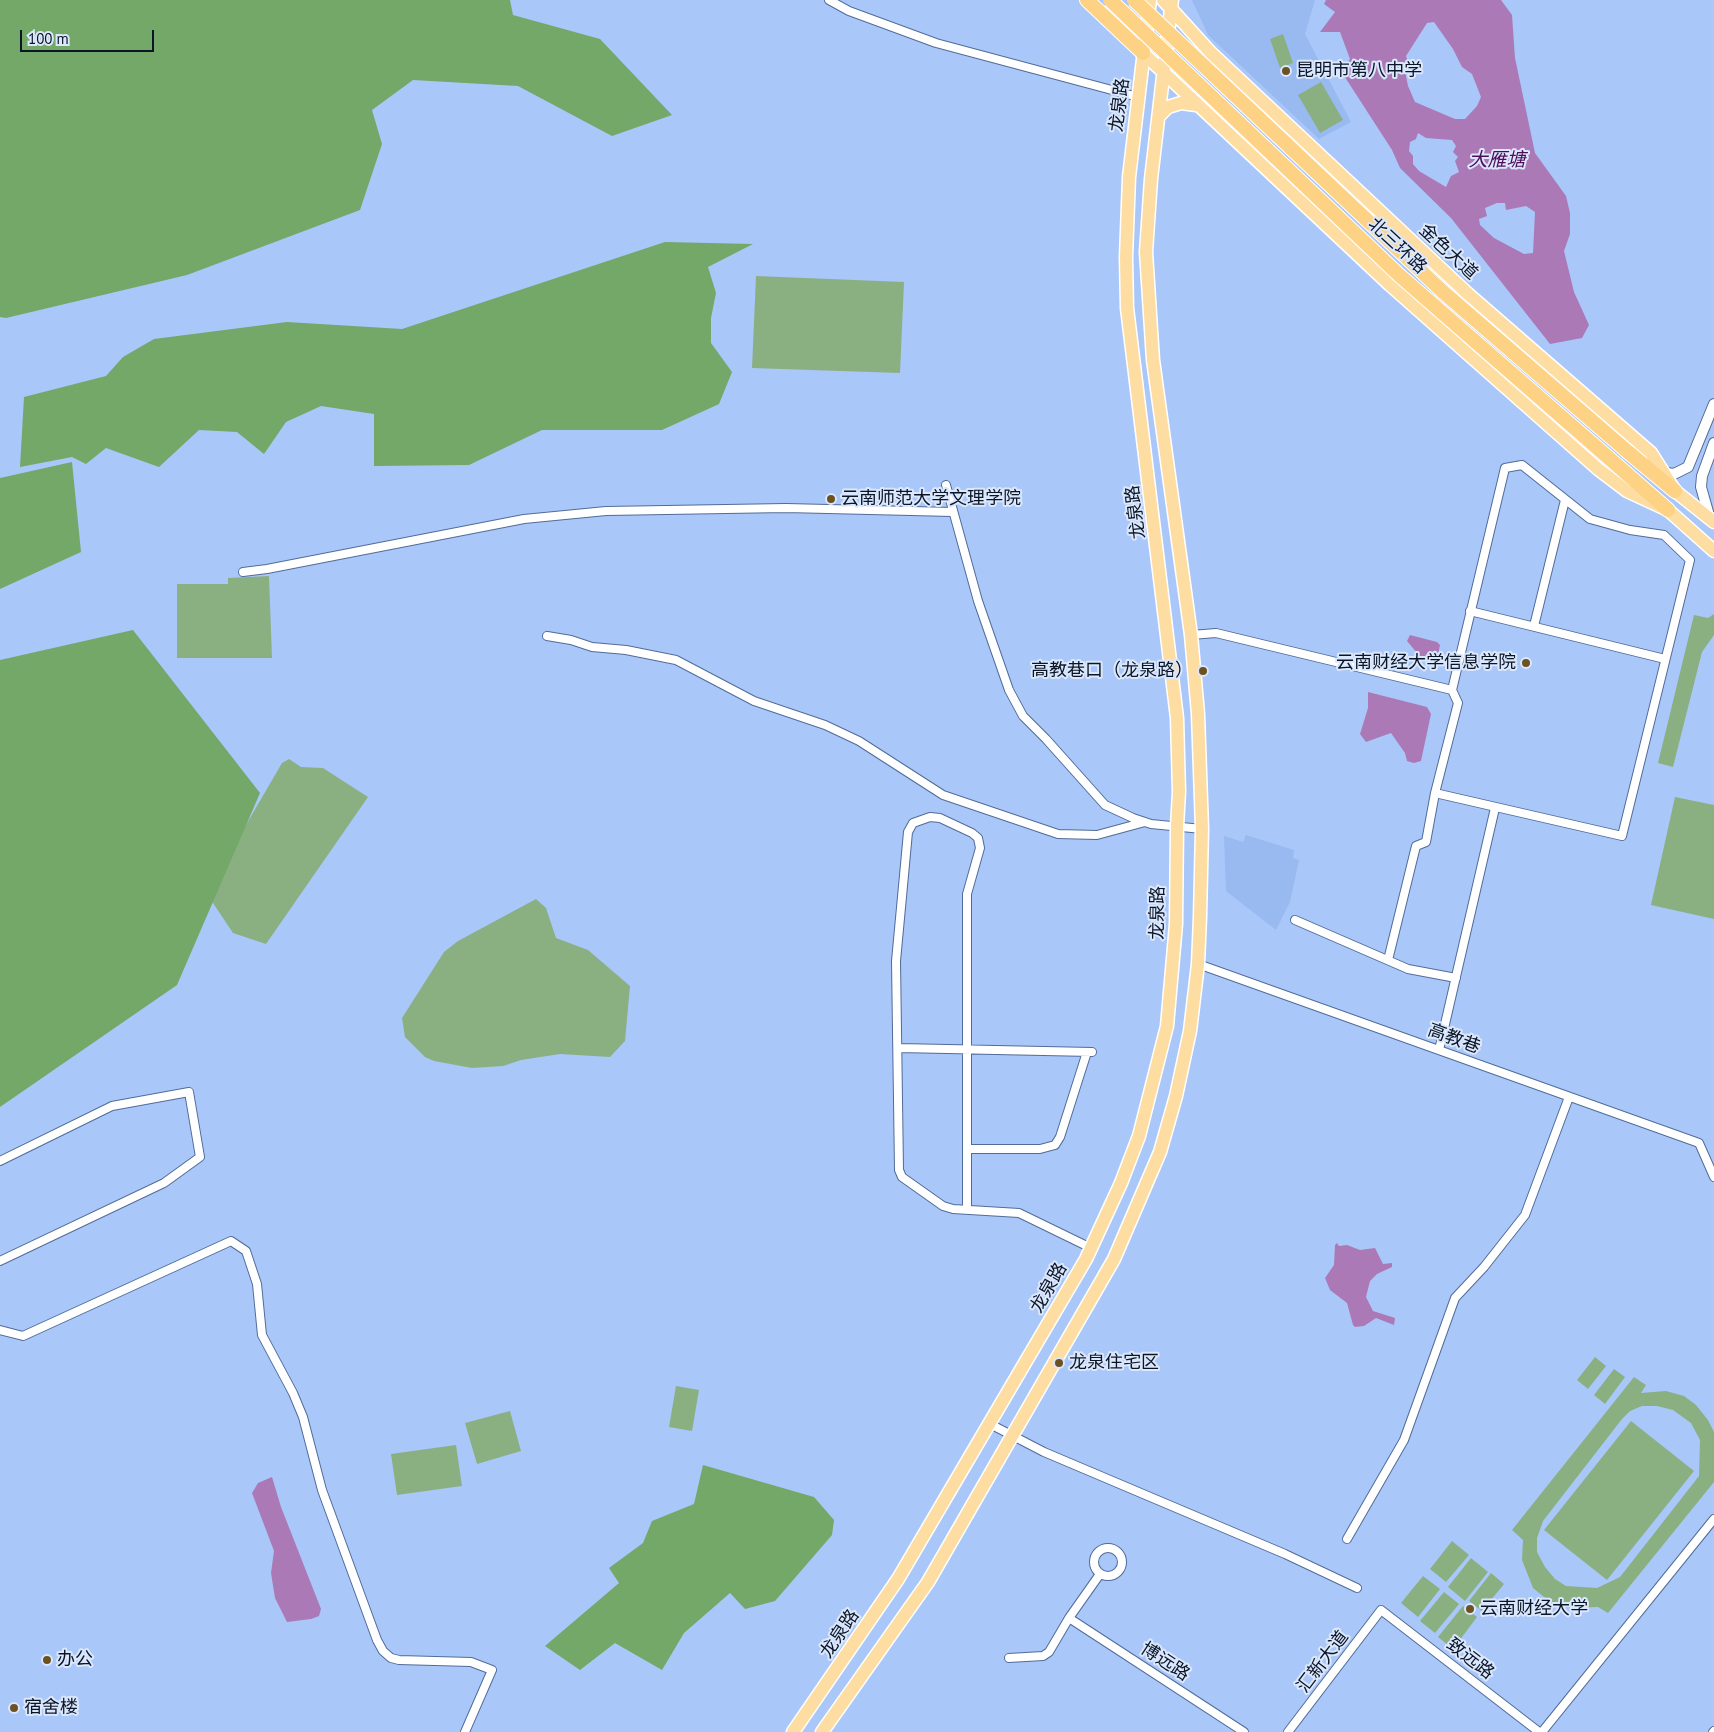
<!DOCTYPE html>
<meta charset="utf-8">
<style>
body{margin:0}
#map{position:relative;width:1714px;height:1732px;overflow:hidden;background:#a9c7f9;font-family:"PT Sans",sans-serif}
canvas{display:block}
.scale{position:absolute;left:20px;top:30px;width:134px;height:22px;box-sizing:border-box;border:2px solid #0a1526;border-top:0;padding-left:6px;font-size:15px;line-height:18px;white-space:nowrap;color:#0a1526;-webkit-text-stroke:4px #dbe7fc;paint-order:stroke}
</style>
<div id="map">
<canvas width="1714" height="1732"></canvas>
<div class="scale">100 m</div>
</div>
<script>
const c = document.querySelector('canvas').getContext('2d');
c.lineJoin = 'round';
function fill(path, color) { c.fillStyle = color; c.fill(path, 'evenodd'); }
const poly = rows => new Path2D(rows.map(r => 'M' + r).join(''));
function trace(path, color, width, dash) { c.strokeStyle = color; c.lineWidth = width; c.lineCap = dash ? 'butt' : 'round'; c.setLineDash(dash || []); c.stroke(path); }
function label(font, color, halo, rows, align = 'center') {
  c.font = font + ' "PT Sans","Noto Sans SC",sans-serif'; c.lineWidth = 4; c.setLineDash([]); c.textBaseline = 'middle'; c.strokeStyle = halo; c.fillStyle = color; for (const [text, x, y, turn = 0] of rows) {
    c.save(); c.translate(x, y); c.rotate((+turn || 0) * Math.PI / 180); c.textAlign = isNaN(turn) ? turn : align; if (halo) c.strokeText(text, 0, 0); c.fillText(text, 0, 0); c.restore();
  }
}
const built = poly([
 [1192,0,1315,0,1305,34,1351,122,1319,139,1208,35],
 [1246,835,1294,850,1293,858,1299,860,1290,902,1276,930,1226,891,1224,836,1243,842]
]);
const green = poly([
 [1283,34,1293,63,1280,68,1270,39],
 [1321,82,1343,120,1320,133,1298,95],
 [756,276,904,282,900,373,752,368],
 [269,576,272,658,177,658,177,584,228,584,228,578],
 [1714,614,1714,635,1702,652,1673,767,1658,763,1694,615,1708,618],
 [289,759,301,767,323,768,368,797,266,944,233,933,211,900,211,885,282,763],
 [1675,797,1714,805,1714,919,1651,905],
 [536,899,546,908,556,938,588,950,630,986,625,1041,610,1057,560,1054,521,1060,503,1066,472,1068,434,1061,425,1057,405,1037,402,1018,444,952,458,941],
 [1595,1357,1606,1366,1588,1389,1577,1380],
 [1614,1369,1625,1377,1605,1404,1594,1395],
 [1634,1377,1646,1385,1641,1393,1666,1391,1684,1396,1696,1405,1708,1420,1714,1432,1714,1482,1608,1613,1598,1607,1566,1608,1554,1605,1533,1588,1522,1560,1523,1540,1512,1530],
 [1642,1406,1657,1406,1673,1410,1691,1423,1700,1440,1699,1476,1620,1577,1597,1588,1566,1586,1555,1579,1545,1567,1537,1552,1537,1538,1543,1521,1622,1419,1630,1411],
 [676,1386,699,1390,692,1431,669,1427],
 [510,1411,521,1451,477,1464,465,1423],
 [1631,1421,1694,1471,1607,1580,1544,1530],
 [456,1445,462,1486,397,1495,391,1454],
 [1452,1541,1469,1555,1446,1582,1430,1569],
 [1471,1558,1488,1572,1465,1601,1448,1587],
 [1491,1573,1504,1584,1482,1611,1469,1601],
 [1423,1576,1440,1589,1418,1617,1401,1603],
 [1444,1592,1459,1604,1435,1633,1420,1621],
 [1463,1606,1477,1617,1453,1649,1438,1637]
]);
const forest = poly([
 [0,0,510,0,513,15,600,39,672,115,612,136,518,86,413,80,372,110,382,144,360,210,187,275,6,318,0,317],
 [665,242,753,244,708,267,716,293,711,318,711,343,732,372,719,404,662,430,542,430,469,465,374,466,374,414,321,406,286,422,264,454,237,432,199,430,159,467,106,448,86,464,72,457,20,467,24,397,106,376,123,357,154,339,287,322,402,329],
 [72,462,81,552,0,589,0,478],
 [133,630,260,793,177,985,0,1107,0,660],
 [703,1465,814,1497,834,1520,832,1535,775,1601,745,1609,730,1593,684,1633,662,1670,615,1643,580,1670,545,1646,619,1583,609,1568,643,1543,652,1521,694,1504]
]);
const water = poly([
 [1326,0,1501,0,1512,15,1515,58,1535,153,1566,196,1570,213,1570,234,1564,251,1574,292,1589,325,1582,338,1550,344,1451,218,1400,168,1392,150,1341,71,1350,59,1340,32,1320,32,1335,12,1324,4],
 [1434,22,1453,49,1462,67,1472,74,1481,97,1477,106,1465,119,1455,119,1415,102,1408,86,1405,71,1408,62,1406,56,1427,23],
 [1418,133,1426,138,1452,140,1456,146,1453,152,1458,157,1455,161,1459,172,1451,176,1446,187,1419,171,1413,164,1413,156,1409,151,1410,142,1416,139],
 [1497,203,1505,203,1506,210,1526,206,1535,212,1533,253,1524,254,1494,238,1480,225,1479,219,1487,216,1485,208],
 [1410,635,1437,642,1440,645,1438,654,1431,661,1422,659,1407,641],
 [1368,692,1427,707,1431,714,1421,761,1414,763,1407,761,1405,753,1391,733,1366,742,1360,734,1368,708],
 [1337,1243,1339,1246,1347,1245,1360,1250,1375,1248,1383,1264,1392,1263,1392,1267,1377,1274,1370,1281,1366,1297,1373,1311,1395,1318,1394,1325,1376,1318,1364,1326,1355,1327,1353,1325,1347,1303,1330,1290,1325,1278,1334,1265,1335,1245],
 [272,1477,281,1507,321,1609,319,1616,311,1619,287,1622,275,1598,271,1573,274,1551,252,1493,258,1483]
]);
const minor = poly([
 [829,0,849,11,936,43,1138,97],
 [946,485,978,601,1009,690,1023,716,1046,739,1105,805,1133,818,1151,824,1202,829],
 [243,572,267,569,524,519,606,511,786,508,953,512],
 [1470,611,1665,659],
 [1534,626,1565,500],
 [1191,635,1216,633,1452,690],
 [547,636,571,640,592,647,626,650,676,660,754,701,825,725,859,741,943,795,1058,834,1097,835,1145,822],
 [1295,920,1408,969,1456,978],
 [1388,960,1416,846,1426,842,1435,793,1458,703,1452,690,1505,468,1522,465,1590,519,1630,530,1664,535,1690,560,1622,836,1435,793],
 [1198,964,1699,1143,1714,1177],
 [899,1048,1092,1052],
 [1439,1050,1495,808],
 [967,1149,1040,1149,1055,1145,1060,1137,1087,1052],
 [0,1161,112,1106,189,1092,200,1157,164,1183,0,1261],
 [967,1210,967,894,980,848,978,838,972,833,940,818,930,817,913,823,908,832,903,886,896,961,899,1170,902,1177,943,1206,953,1209,1019,1213,1091,1248],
 [0,1330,23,1336,231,1241,246,1251,257,1284,262,1335,293,1393,303,1417,322,1490,377,1640,383,1651,391,1658,399,1660,471,1662,492,1670,465,1732],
 [990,1424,1044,1452,1285,1554,1357,1588],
 [1347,1539,1404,1440,1455,1298,1484,1267,1525,1215,1569,1097],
 '1094 1562a14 14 0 1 1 28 0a14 14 0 1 1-28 0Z',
 [1069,1618,1244,1732],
 [1009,1658,1043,1656,1049,1652,1069,1618,1100,1574],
 [1288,1732,1381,1610,1539,1732],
 [1542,1732,1714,1519],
 [1713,1732,1714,1731]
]);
const tertiary = poly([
 [1659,472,1674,474,1688,467,1714,404],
 [1710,519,1701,487,1702,476,1714,443]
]);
const primary = poly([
 [1163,0,1211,53,1468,294,1651,453,1675,491,1714,522],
 [1143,53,1390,285,1598,469,1627,491,1668,510,1714,551],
 [1159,116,1168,107,1181,103,1196,105],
 [793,1732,898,1579,1086,1259,1121,1183,1139,1136,1167,1026,1176,924,1177,826,1179,792,1177,718,1127,308,1126,257,1129,177,1150,0],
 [822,1732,928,1582,1114,1259,1160,1152,1176,1096,1190,1031,1198,964,1200,917,1202,829,1198,714,1191,635,1153,360,1146,252,1151,179,1172,0]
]);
const trunk = poly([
 [1087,0,1143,53],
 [1628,452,1675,491],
 [1618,466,1668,510]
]);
const trunkBridge = poly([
 [1110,0,1399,275,1618,466],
 [1134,0,1442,291,1628,452]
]);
const markers = [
 [1286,71,5,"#6c5223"],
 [831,499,5,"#6c5223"],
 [1526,663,5,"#6c5223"],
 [1203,671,5,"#6c5223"],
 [1059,1363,5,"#6c5223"],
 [1470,1609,5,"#6c5223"],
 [47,1660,5,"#6c5223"],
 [14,1708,5,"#6c5223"]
];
const poiNames = [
 ["昆明市第八中学",1296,71],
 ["云南师范大学文理学院",841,499],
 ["云南财经大学信息学院",1516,663,"right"],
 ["高教巷口（龙泉路）",1193,671,"right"],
 ["龙泉住宅区",1069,1363],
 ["云南财经大学",1480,1609],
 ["办公",57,1660],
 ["宿舍楼",24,1708]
];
const streetNames = [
 ["龙泉路",1120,105,-83],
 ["北三环路",1397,246,43],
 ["金色大道",1448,252,43],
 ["龙泉路",1136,512,-97],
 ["龙泉路",1158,913,-89],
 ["高教巷",1454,1039,20],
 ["龙泉路",1049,1288,-60],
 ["龙泉路",840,1634,-56],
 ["致远路",1470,1659,38],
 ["博远路",1165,1662,33],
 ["汇新大道",1323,1662,-53]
];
const waterNames = [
 ["大雁塘",1497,161]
];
fill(built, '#99baf0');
fill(green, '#8ab082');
fill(forest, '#73a868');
fill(water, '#ac79b7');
trace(minor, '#516c98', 10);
trace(tertiary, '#516c98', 12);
trace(primary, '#fff', 15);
trace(trunk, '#fff', 16);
trace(minor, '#fff', 8);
trace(tertiary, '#fff', 10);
trace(primary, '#fedda3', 12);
trace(trunk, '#fed284', 14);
trace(trunkBridge, '#fff', 16, []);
trace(trunkBridge, '#fed284', 14);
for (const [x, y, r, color] of markers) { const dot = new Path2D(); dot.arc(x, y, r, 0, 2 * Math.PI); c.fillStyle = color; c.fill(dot); trace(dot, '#dbe7fc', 2); }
label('18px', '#0a1526', '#dbe7fc', poiNames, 'left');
label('18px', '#0a1526', '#dbe7fc', streetNames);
label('italic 19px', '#4e0c5b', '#dbe7fc', waterNames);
</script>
